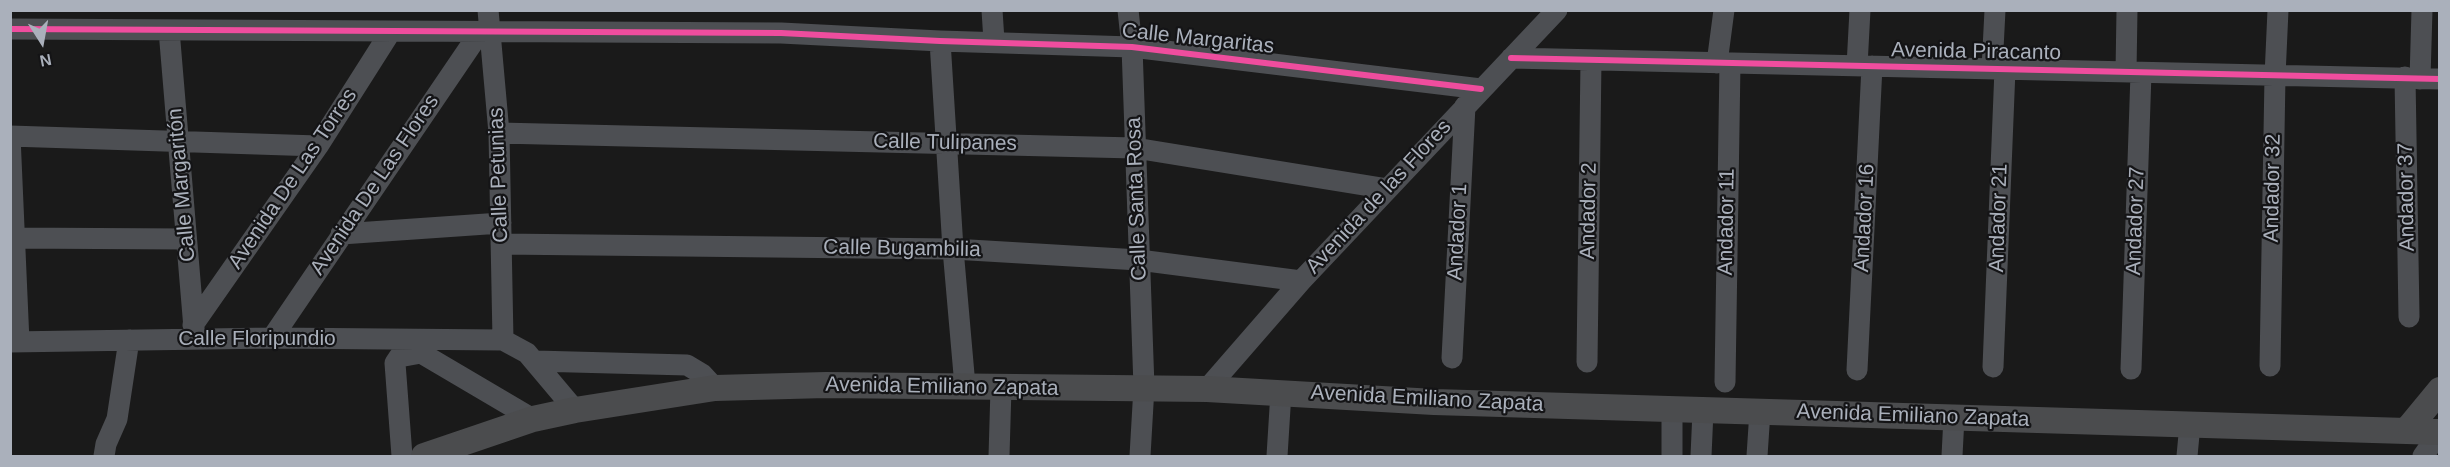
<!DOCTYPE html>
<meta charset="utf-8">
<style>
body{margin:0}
#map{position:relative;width:2450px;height:467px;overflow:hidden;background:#1a1a1a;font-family:Arial,sans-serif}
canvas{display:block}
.frame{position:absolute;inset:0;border:12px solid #aab0bb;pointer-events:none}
.north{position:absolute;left:12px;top:12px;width:60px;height:60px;-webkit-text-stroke:4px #141416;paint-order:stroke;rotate:169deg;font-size:16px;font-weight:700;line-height:24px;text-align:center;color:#aab0bb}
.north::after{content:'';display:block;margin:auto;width:21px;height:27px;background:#aab0bb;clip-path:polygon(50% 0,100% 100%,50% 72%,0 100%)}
</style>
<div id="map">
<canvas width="2450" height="467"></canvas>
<div class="frame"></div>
<div class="north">N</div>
</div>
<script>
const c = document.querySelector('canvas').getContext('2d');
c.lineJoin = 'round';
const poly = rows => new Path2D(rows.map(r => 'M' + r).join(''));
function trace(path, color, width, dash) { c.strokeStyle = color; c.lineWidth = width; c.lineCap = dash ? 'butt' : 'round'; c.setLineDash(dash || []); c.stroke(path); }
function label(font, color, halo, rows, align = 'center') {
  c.font = font + ' Arial,sans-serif'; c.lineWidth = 4.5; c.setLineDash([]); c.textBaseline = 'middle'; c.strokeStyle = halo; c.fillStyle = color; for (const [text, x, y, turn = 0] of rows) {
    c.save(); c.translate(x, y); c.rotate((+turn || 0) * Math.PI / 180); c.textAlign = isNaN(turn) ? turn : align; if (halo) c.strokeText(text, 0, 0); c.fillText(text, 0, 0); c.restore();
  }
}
const minor = poly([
 [488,10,499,133,503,340],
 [992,10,994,41],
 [1128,10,1132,47,1144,387,1140,456],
 [10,29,781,33,940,41,1132,47,1481,89],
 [169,30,194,328],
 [940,41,953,249,965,386],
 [1511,58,2440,79],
 [1717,63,1724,10],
 [1857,66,1860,10],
 [1992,69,1995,10],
 [2126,72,2127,10],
 [2405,77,2409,317],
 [2420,79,2422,10],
 [499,133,1135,148,1388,189],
 [341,234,501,223],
 [10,238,186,239],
 [501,244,953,249,1139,260,1301,281],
 [193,325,318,146,391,31],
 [272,338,480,32],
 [10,342,272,338,503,340,527,353,575,410],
 [19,342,10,136,318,146],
 [1452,358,1465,106],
 [535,361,687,365,702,374,715,388],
 [1587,362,1591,60],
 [2270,366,2275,76,2278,10],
 [1993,367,2005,69],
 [2131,369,2141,73],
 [1857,370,1872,66],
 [1725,382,1730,63],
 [1207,389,1301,281,1557,10],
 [104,456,106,444,117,419,129,340],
 [402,456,395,363,399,357,421,353,533,419],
 [999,456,1001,388],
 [1277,456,1281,392],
 [1672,456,1672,409],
 [1701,456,1703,411],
 [1757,456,1760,411],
 [1952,456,1954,417],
 [2187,456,2190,424],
 [2423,456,2440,432]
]);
const major = poly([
 [2407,430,2440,390],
 [424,456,533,419,575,410,715,388,826,385,1207,389,1434,402,2440,432]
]);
const cycleway = poly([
 [10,29,781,33,940,41,1132,47,1481,89],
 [1511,58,2440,79]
]);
const streetNames = [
 ["Calle Margaritas",1198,39,6],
 ["Avenida Piracanto",1976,52,1],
 ["Calle Tulipanes",945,143,1],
 ["Calle Petunias",499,175,-92],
 ["Avenida De Las Torres",293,179,-56],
 ["Calle Margaritón",182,185,-95],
 ["Avenida De Las Flores",375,185,-56],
 ["Andador 32",2273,188,-89],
 ["Avenida de las Flores",1379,197,-47],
 ["Andador 37",2407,197,-91],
 ["Calle Santa Rosa",1137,199,-92],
 ["Andador 2",1589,211,-89],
 ["Andador 16",1865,218,-87],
 ["Andador 21",1999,218,-88],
 ["Andador 27",2136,221,-88],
 ["Andador 11",1727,222,-89],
 ["Andador 1",1458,232,-87],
 ["Calle Bugambilia",902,249,1],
 ["Calle Floripundio",257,339],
 ["Avenida Emiliano Zapata",942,387,1],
 ["Avenida Emiliano Zapata",1427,399,3],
 ["Avenida Emiliano Zapata",1913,416,2]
];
trace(minor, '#4d4f53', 21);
trace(major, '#4b4c4e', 26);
trace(cycleway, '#ef4d9e', 6);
label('21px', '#aab0bb', '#141416', streetNames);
</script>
